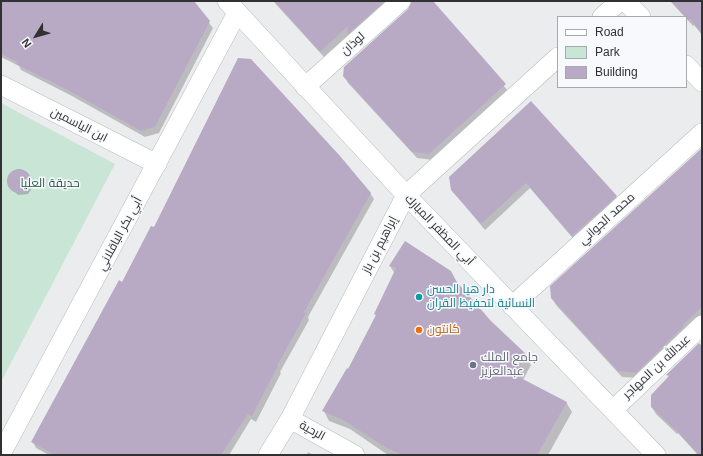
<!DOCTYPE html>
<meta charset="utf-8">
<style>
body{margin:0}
#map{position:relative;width:703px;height:456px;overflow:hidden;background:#ebecee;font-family:Helvetica,sans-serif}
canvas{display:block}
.frame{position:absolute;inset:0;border:2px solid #313132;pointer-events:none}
.legend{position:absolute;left:557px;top:16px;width:130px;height:72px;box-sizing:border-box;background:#f8f9fc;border:1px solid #a8a9ab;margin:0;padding:5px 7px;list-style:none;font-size:12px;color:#313132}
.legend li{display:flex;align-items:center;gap:8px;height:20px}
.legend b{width:20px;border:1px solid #a8a9ab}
.north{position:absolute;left:16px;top:16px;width:40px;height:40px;-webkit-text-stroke:3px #f8f9fc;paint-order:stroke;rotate:233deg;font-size:11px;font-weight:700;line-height:16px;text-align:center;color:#313132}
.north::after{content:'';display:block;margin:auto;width:14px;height:18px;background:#313132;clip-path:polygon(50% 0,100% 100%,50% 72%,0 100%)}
</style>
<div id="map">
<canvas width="703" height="456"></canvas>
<div class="frame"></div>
<ul class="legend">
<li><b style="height:5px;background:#fff"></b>Road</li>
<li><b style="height:11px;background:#c8e5d6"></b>Park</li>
<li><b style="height:11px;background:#b8aac4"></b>Building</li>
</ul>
<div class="north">N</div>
</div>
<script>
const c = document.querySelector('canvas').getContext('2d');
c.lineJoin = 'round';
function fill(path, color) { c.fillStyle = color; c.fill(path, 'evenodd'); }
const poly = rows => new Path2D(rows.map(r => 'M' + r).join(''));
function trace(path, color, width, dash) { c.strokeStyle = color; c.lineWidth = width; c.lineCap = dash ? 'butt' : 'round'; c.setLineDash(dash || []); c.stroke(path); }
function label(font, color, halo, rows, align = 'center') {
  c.font = font + ' Helvetica,Cairo,sans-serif'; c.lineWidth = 3; c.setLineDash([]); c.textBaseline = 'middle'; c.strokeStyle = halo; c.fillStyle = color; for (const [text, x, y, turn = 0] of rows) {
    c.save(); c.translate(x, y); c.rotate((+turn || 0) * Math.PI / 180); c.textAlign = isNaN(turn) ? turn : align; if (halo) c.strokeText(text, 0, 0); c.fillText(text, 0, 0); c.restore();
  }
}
const green = poly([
 [1,103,115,164,1,382]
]);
const shadow = poly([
 [1,1,192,1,213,28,159,133,145,137,72,96,21,70,19,66,1,57],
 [273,1,395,1,351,40,348,35,324,57],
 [412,1,432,1,508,91,433,160,417,158,348,83,344,76,409,9],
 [670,1,702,1,702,35,694,25,693,26],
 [531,103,616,196,619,202,576,242,530,188,485,230,452,190],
 [702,149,702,316,640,378,622,377,556,305,552,298],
 [17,170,25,173,32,181,32,188,28,194,18,195,10,187,8,181,11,175],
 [370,193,374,199,308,317,309,320,280,372,281,373,256,422,251,419,229,455,49,455,36,448,33,442,154,229],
 [390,266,451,272,458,284,491,322,525,355,531,365,523,380,566,402,572,412,548,455,388,455,350,429,329,421,324,411,349,371,376,316,375,314,395,274],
 [702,347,702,455,698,455,678,433,677,434,656,414,652,407,669,377,667,375],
 [308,452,313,455,307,455]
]);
const building = poly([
 [1,1,194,1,210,21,155,127,141,131,68,90,16,64,17,62,1,54],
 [274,1,385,1,347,35,348,26,320,52],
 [412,1,433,1,506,84,429,154,412,152,343,76,344,67,408,9],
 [671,1,702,1,702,34,690,19,688,20],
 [238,58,251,59,340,156,371,193,304,312,306,313,277,366,278,366,252,416,248,414,221,455,55,455,31,442,119,280,122,282,151,226,154,227],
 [531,101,617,196,572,236,526,183,481,224,451,190,449,177],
 [702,148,702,307,683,325,684,326,636,373,618,371,551,298,550,286],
 '7 181a12 12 0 1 1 24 0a12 12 0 1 1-24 0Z',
 [405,241,451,271,456,281,491,321,526,354,515,375,567,402,537,455,402,455,385,447,343,420,322,411,347,368,348,369,376,315,374,314,396,268,389,266],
 [699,343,702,346,702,455,699,455,674,428,673,428,651,407,651,395,670,375,666,375]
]);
const street = poly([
 [227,1,406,195,656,455],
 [625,1,641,17],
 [602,17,620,1],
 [686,65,702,82],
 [1,85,157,164],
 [305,87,401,1],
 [512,306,702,133],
 [613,410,702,325],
 [290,419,355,455],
 [1,454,237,13],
 [268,455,290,419,406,195,558,57]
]);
const markers = [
 [419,297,4,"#0f9aa8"],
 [419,330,4,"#e8710a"],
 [473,365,4,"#6b7280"]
];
const streetNames = [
 ["لوذان",353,44,-42],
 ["ابن الياسمين",79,125,27],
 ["محمد الجواني",607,219,-42],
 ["أبي المظفر المبارك",439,230,46],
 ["أبي بكر الباقلاني",120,234,-62],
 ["إبراهيم بن باز",380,245,-63],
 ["عبدالله بن المهاجر",657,367,-43],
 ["الرحية",312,431,29]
];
const parkNames = [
 ["حديقة العليا",50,184]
];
const cultureNames = [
 ["دار هيا الحسن",427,290],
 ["النسائية لتحفيظ القران",427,304]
];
const foodNames = [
 ["كانتون",427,330]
];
const worshipNames = [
 ["جامع الملك",481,358],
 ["عبدالعزيز",481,372]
];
fill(green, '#c8e5d6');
fill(shadow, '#0003');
fill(building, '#b8aac4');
trace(street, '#babbbe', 20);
trace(street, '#fff', 19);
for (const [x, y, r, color] of markers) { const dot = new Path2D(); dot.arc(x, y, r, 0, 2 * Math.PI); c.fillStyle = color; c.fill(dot); trace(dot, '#f8f9fc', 1.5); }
label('12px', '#313132', '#f8f9fc', streetNames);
label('12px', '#215740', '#f8f9fc', parkNames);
label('12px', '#0d838f', '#f8f9fc', cultureNames, 'left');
label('12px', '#c56008', '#f8f9fc', foodNames, 'left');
label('12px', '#5b616d', '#f8f9fc', worshipNames, 'left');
</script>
